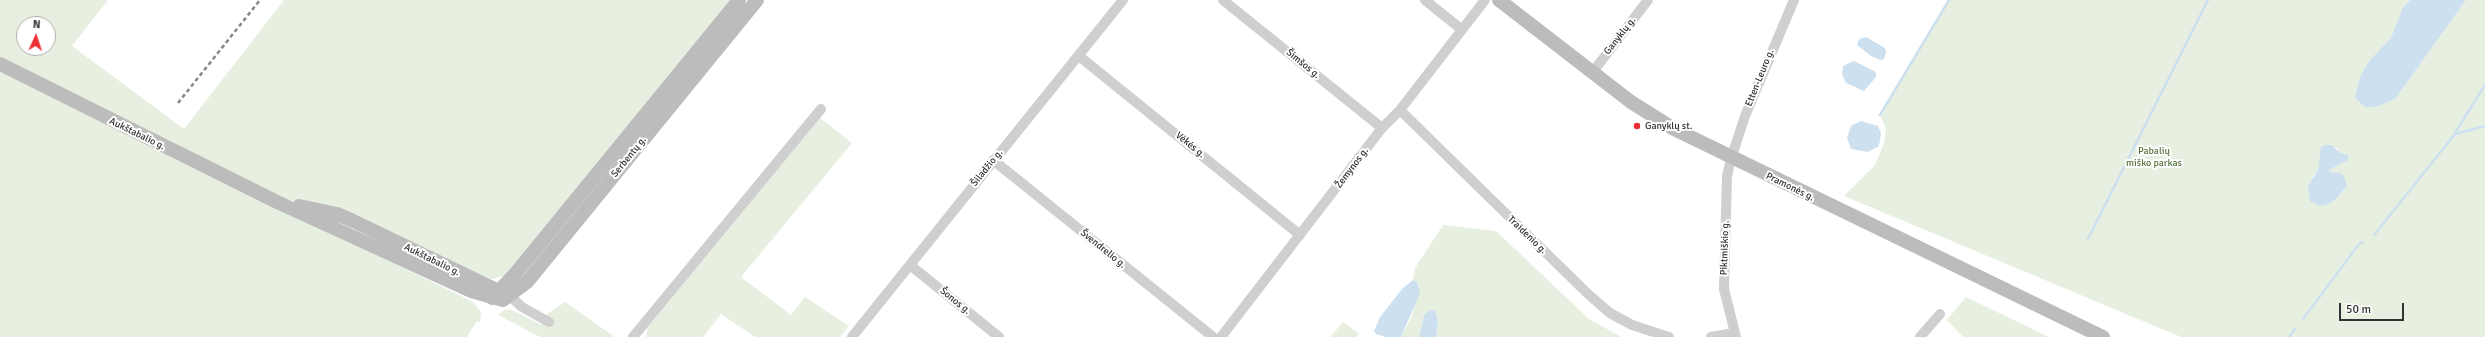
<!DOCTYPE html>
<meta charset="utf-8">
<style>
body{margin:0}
#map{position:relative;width:2485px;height:337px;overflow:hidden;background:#fff;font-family:Signika,sans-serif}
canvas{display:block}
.north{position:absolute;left:16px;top:16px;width:40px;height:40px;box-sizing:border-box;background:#fff;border:1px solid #adadad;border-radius:50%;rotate:3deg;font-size:11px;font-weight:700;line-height:16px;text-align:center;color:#323232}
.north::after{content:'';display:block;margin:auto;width:14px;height:18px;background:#ee2e35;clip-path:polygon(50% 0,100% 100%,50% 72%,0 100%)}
.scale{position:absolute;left:2339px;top:303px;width:65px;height:18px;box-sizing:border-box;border:2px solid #323232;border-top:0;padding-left:5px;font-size:12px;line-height:14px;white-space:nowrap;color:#323232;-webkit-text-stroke:3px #fff;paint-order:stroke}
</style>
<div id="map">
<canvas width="2485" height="337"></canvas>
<div class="north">N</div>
<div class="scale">50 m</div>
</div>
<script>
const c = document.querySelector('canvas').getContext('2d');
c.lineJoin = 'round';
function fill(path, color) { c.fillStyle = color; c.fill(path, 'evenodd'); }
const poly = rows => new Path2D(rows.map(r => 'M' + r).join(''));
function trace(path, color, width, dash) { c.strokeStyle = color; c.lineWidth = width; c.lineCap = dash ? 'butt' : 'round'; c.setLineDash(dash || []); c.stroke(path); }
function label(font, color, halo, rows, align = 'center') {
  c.font = font + ' Signika,sans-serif'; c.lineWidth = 4; c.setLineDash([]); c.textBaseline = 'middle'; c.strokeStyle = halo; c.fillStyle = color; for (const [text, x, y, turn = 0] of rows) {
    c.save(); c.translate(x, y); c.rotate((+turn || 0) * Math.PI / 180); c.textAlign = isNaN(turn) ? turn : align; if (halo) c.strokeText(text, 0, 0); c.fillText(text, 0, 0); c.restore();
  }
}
const green = poly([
 [0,0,108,0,72,46,184,129,284,0,730,0,504,276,491,279,338,211,285,199,0,58],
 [24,24,48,24,48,48,24,48],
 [1949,0,2410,0,2402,9,2391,38,2369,61,2360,77,2355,98,2395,99,2466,0,2485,0,2485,337,2181,337,1844,196,1875,165,1884,143,1886,129,1880,115],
 [2336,147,2339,152,2346,154,2328,170,2330,172,2335,172,2347,186,2336,199,2312,178],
 [0,69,473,302,481,312,480,322,477,321,467,337,0,337],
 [820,118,852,143,741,277,791,315,805,297,849,326,840,337,755,337,721,314,703,337,646,337,648,327],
 [1443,225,1496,231,1589,319,1622,337,1436,337,1438,321,1424,315,1419,337,1401,337,1412,316,1417,282,1413,280,1415,268],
 [1966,297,2049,337,1963,337,1947,320],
 [565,302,615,337,540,337,498,315,504,310,512,310,542,325,547,314],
 [1343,322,1359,334,1357,337,1330,337]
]);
const water = poly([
 [2410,0,2466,0,2395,99,2376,107,2365,107,2355,98,2360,77,2369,61,2391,38,2402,9],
 [1866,37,1885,48,1886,53,1884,59,1880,60,1871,56,1857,45,1859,39],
 [1854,61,1876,72,1876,77,1864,91,1846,83,1842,74,1843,66],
 [1861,121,1878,126,1881,133,1879,146,1868,152,1851,149,1847,138,1851,126],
 [2327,145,2332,145,2339,152,2348,155,2348,160,2329,170,2330,172,2340,173,2344,176,2347,186,2336,199,2326,205,2319,206,2310,201,2308,186,2318,170,2321,147],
 [1413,280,1417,282,1420,293,1401,337,1386,337,1376,334,1374,331,1380,317,1402,289],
 [1430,310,1435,310,1438,321,1436,337,1419,337,1424,315]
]);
const stream = poly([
 [1880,115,1949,0],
 [2455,133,2485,85],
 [2374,235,2455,134,2485,126],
 [2088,239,2208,0],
 [2303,319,2359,244,2363,242],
 [2289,337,2295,329]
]);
const street = poly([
 [1223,0,1382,128],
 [1425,0,1461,29],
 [1079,56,1300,235],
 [1592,73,1648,0],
 [1400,110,1588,294,1610,313,1632,325,1669,337],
 [993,160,1213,337],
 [910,265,999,337],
 [510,296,522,307,549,322],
 [633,337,821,109],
 [852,337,1123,0],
 [1221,337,1382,128,1400,110,1485,0],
 [1711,337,1734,333],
 [1736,337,1724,289,1727,176,1731,159,1745,116,1794,0],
 [1920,337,1940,314]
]);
const secondary = poly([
 [1499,0,1631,102,1674,129,2103,337],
 [0,64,275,201,471,291,503,300,527,282,757,0],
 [299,206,337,214,351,220,503,293],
 [492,298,515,274,739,0]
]);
const rail = poly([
 [178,103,260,0]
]);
const markers = [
 [1637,126,4,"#ee2e35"]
];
const streetNames = [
 ["Ganyklų g.",1620,36,-52],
 ["Šimšos g.",1303,64,39],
 ["Etten-Leuro g.",1760,78,-68],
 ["Aukštabalio g.",137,134,26],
 ["Vėkės g.",1190,145,39],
 ["Serbentų g.",629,157,-51],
 ["Šiladžio g.",987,168,-51],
 ["Žemynos g.",1352,168,-53],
 ["Pramonės g.",1790,187,26],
 ["Traidenio g.",1527,235,44],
 ["Piktmiškio g.",1725,248,-88],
 ["Švendrelio g.",1103,249,39],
 ["Aukštabalio g.",432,260,26],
 ["Šonos g.",955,301,39]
];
const poiNames = [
 ["Ganyklų st.",1645,126]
];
const parkNames = [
 ["Pabalių",2154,151],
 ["miško parkas",2154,163]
];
fill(green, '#e7efe0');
fill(water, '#cce0ef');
trace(stream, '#cce0ef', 2.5);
trace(street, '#cfcfcf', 10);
trace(secondary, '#bcbcbc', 14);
trace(rail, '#878787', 2.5, [4, 3]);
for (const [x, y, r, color] of markers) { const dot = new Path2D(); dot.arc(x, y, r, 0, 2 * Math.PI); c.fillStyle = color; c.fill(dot); trace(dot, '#fff', 1.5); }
label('10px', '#323232', '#fff', streetNames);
label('10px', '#323232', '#fff', poiNames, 'left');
label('10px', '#53713c', '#fff', parkNames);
</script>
